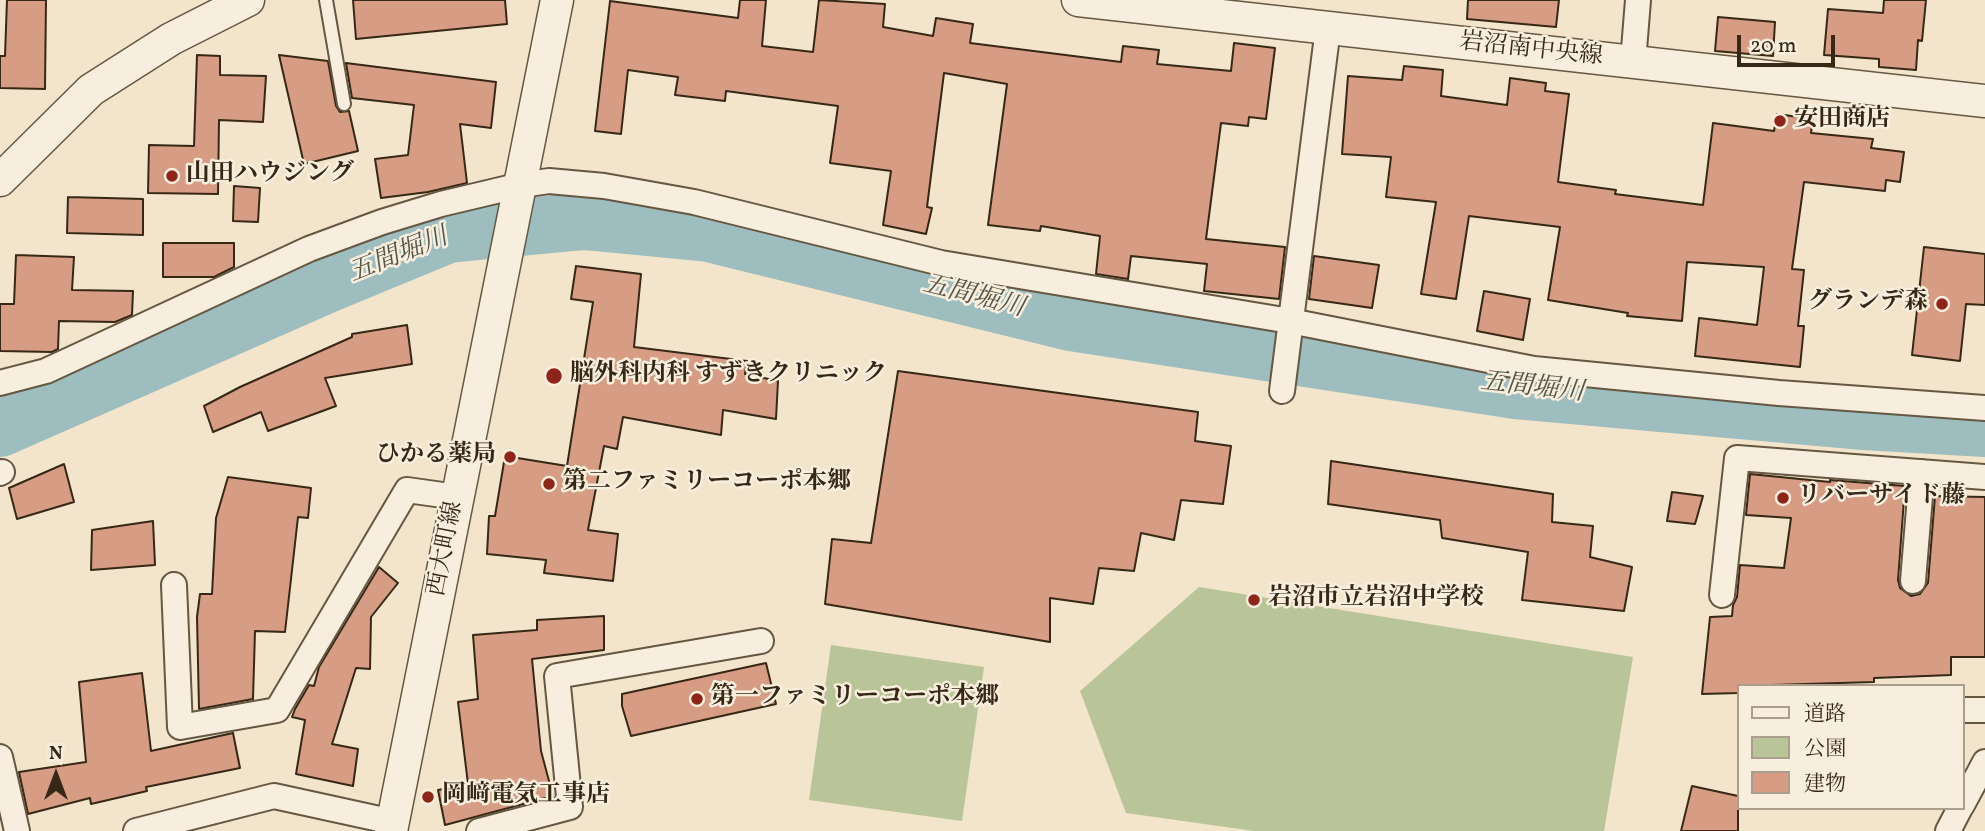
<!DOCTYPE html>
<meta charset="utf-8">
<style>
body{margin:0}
#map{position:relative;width:1985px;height:831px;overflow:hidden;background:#f2e5cb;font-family:Vollkorn,"Noto Serif JP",serif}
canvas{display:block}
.legend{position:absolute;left:1737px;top:684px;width:228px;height:126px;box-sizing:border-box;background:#f7eedd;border:2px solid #aa9f8d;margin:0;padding:9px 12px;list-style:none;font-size:21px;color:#362815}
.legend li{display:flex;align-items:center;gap:14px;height:35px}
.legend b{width:35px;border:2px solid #aa9f8d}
.north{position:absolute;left:21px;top:740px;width:70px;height:70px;-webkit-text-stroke:5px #f7eedd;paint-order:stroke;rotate:0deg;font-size:19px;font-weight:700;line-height:28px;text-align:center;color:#362815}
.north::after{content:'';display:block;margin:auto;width:24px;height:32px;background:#362815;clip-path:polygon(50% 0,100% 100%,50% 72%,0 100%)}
.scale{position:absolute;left:1737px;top:35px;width:98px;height:32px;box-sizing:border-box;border:4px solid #362815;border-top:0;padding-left:9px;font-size:21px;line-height:24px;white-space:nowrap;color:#362815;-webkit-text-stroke:5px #f7eedd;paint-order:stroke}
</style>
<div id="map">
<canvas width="1985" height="831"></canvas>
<ul class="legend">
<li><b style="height:9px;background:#f7eedd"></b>道路</li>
<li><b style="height:19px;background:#b9c598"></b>公園</li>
<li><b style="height:19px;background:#d69c84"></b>建物</li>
</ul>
<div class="north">N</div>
<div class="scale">20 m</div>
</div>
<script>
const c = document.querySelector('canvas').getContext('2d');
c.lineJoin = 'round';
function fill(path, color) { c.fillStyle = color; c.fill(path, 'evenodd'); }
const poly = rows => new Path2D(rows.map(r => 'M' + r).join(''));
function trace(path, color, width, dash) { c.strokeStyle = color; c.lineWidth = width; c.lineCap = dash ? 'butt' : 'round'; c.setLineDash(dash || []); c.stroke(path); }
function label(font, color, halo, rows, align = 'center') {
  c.font = font + ' Vollkorn,"Noto Serif JP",serif'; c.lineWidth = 5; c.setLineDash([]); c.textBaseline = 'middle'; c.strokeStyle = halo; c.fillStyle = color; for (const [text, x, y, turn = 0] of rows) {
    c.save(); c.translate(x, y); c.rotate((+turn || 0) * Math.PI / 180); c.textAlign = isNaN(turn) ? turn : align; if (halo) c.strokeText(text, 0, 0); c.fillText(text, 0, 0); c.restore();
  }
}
const green = poly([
 [1199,587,1633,657,1604,831,1254,831,1126,813,1080,691],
 [831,645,984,667,962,821,809,800]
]);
const river = poly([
 [0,428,327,284,448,234,584,221,709,233,1071,322,1516,390,1864,421,1985,428]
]);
const building = poly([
 [7,0,46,0,45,89,0,88,0,56,5,56,7,0],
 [353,0,505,0,507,24,356,39,353,0],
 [740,0,766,0,762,46,813,52,819,0,885,4,883,27,933,36,936,18,973,24,970,43,1121,62,1123,46,1159,50,1157,64,1231,71,1234,43,1275,48,1266,119,1249,117,1248,126,1221,123,1206,239,1285,247,1279,299,1204,291,1207,264,1131,256,1128,279,1096,274,1100,236,1041,226,1040,231,988,225,1007,84,944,73,927,207,932,208,926,234,883,225,891,171,830,163,838,106,726,91,725,101,675,95,678,77,628,70,621,134,595,131,610,1,738,18,740,0],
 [1468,0,1559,0,1556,27,1467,19,1468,0],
 [1884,0,1926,0,1922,41,1918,40,1916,70,1879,67,1879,59,1824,55,1828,9,1883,13,1884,0],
 [1718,17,1775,22,1773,56,1715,51,1718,17],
 [197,55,220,56,220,75,266,76,263,122,219,120,218,194,148,193,149,145,194,146,197,55],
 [279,55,328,61,336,106,340,112,349,111,358,151,304,164,279,55],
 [346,63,496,82,491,128,460,124,467,183,428,192,381,198,375,159,408,155,414,105,352,98,346,63],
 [1404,66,1443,70,1441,96,1507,105,1510,78,1546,83,1545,91,1569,94,1558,182,1616,190,1615,194,1703,205,1713,123,1774,131,1777,114,1813,119,1811,133,1873,139,1871,148,1904,152,1900,182,1886,180,1885,191,1804,182,1792,269,1804,270,1798,326,1804,326,1800,367,1695,356,1699,318,1757,325,1764,267,1687,262,1682,321,1627,316,1628,313,1548,300,1560,227,1469,216,1456,299,1421,294,1436,202,1386,197,1391,157,1342,154,1348,76,1402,80,1404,66],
 [234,186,260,188,258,222,233,221,234,186],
 [68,197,143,199,143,235,67,233,68,197],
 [163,243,234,243,234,267,214,277,163,277,163,243],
 [1924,247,1985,254,1985,305,1966,304,1960,361,1912,355,1924,247],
 [16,255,74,257,72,290,133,291,132,315,115,322,59,321,58,349,52,352,0,351,0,304,14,304,16,255],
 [1314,256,1379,265,1372,308,1309,299,1314,256],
 [576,266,641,274,634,347,747,361,745,374,778,381,776,419,723,410,721,435,623,417,617,449,604,446,588,530,618,534,613,581,544,573,546,560,487,554,489,516,495,516,505,456,567,466,593,302,571,299,576,266],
 [1484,291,1530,299,1523,340,1477,331,1484,291],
 [407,325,412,364,325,378,336,406,268,431,261,412,213,432,204,406,240,387,352,337,352,334,407,325],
 [898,371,1198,412,1195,441,1231,446,1223,504,1181,500,1174,540,1141,533,1134,571,1099,568,1093,604,1050,598,1050,642,825,604,832,539,871,543,898,371],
 [1331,461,1553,494,1552,522,1593,526,1590,557,1632,567,1624,611,1522,600,1528,552,1442,538,1440,520,1328,504,1331,461],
 [64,464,74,502,17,519,9,488,64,464],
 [1750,474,1830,482,1830,480,1905,486,1898,580,1900,588,1911,596,1920,594,1928,583,1935,496,1985,497,1985,657,1951,657,1951,675,1874,678,1874,682,1738,686,1738,693,1702,694,1710,617,1732,616,1733,605,1737,597,1740,565,1784,568,1791,518,1746,515,1750,474],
 [228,477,311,488,308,518,298,517,285,632,255,631,253,699,199,709,197,617,200,594,212,594,216,518,228,477],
 [1672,492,1703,496,1695,524,1667,521,1672,492],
 [153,521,155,565,91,570,92,530,153,521],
 [379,567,398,583,371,617,370,669,356,668,332,744,358,749,353,786,296,774,305,720,292,717,295,709,309,685,314,686,319,667,379,567],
 [604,616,604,650,532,659,541,751,553,796,445,825,438,790,468,784,458,702,478,699,473,635,537,630,537,620,604,616],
 [766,663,776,704,631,736,622,706,622,694,766,663],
 [142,673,151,751,233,733,240,768,146,787,147,791,91,804,90,798,28,814,19,772,86,762,79,682,142,673],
 [1692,786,1738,796,1738,831,1681,831,1692,786]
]);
const service = poly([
 [326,0,344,104]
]);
const minor = poly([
 [1633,62,1638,0],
 [0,383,46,371,309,249,382,222,441,204,521,185,549,181,604,186,694,202,941,263,1290,321,1534,369,1779,393,1985,408],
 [1282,391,1328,28],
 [0,473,2,472],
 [1913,581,1922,472],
 [174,585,180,727,277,710,407,490,457,497],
 [1722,595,1737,458,1985,477],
 [1962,710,1985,710],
 [0,757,17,831],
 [1962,805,1985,762],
 [136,831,274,796,393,822],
 [479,831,570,807,557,676,761,641],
 [1948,831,1960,808]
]);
const tertiary = poly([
 [1078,0,1985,101],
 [0,180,91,90,171,39,248,0],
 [391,831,557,0]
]);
const markers = [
 [1780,121,7,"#8f2418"],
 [172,176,7,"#8f2418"],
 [1942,304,7,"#8f2418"],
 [554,376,9,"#8f2418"],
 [510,457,7,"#8f2418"],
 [549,484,7,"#8f2418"],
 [1783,498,7,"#8f2418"],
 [1254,600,7,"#8f2418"],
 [697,699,7,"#8f2418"],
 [428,797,7,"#8f2418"]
];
const streetNames = [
 ["岩沼南中央線",1531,51,6],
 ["西大町線",447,549,-79]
];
const poiNames = [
 ["安田商店",1794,121],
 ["山田ハウジング",186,176],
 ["グランデ森",1928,304,"right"],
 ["脳外科内科 すずきクリニック",570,376],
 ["ひかる薬局",496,457,"right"],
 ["第二ファミリーコーポ本郷",563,484],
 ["リバーサイド藤",1797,498],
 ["岩沼市立岩沼中学校",1268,600],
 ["第一ファミリーコーポ本郷",711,699],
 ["岡﨑電気工事店",442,797]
];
const waterNames = [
 ["五間堀川",399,257,-22],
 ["五間堀川",973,298,14],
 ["五間堀川",1532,389,6]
];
fill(green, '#b9c598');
trace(river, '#9ebdbf', 58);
fill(building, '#d69c84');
trace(building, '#362815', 2);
trace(service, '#655742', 16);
trace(minor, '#655742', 28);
trace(tertiary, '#655742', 35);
trace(service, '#f7eedd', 12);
trace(minor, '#f7eedd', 24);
trace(tertiary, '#f7eedd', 32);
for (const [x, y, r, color] of markers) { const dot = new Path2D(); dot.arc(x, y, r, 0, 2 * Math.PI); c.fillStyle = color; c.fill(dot); trace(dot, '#f7eedd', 2.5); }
label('24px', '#362815', '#f7eedd', streetNames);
label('bold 24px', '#362815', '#f7eedd', poiNames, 'left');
label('italic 26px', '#555548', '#f7eedd', waterNames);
</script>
